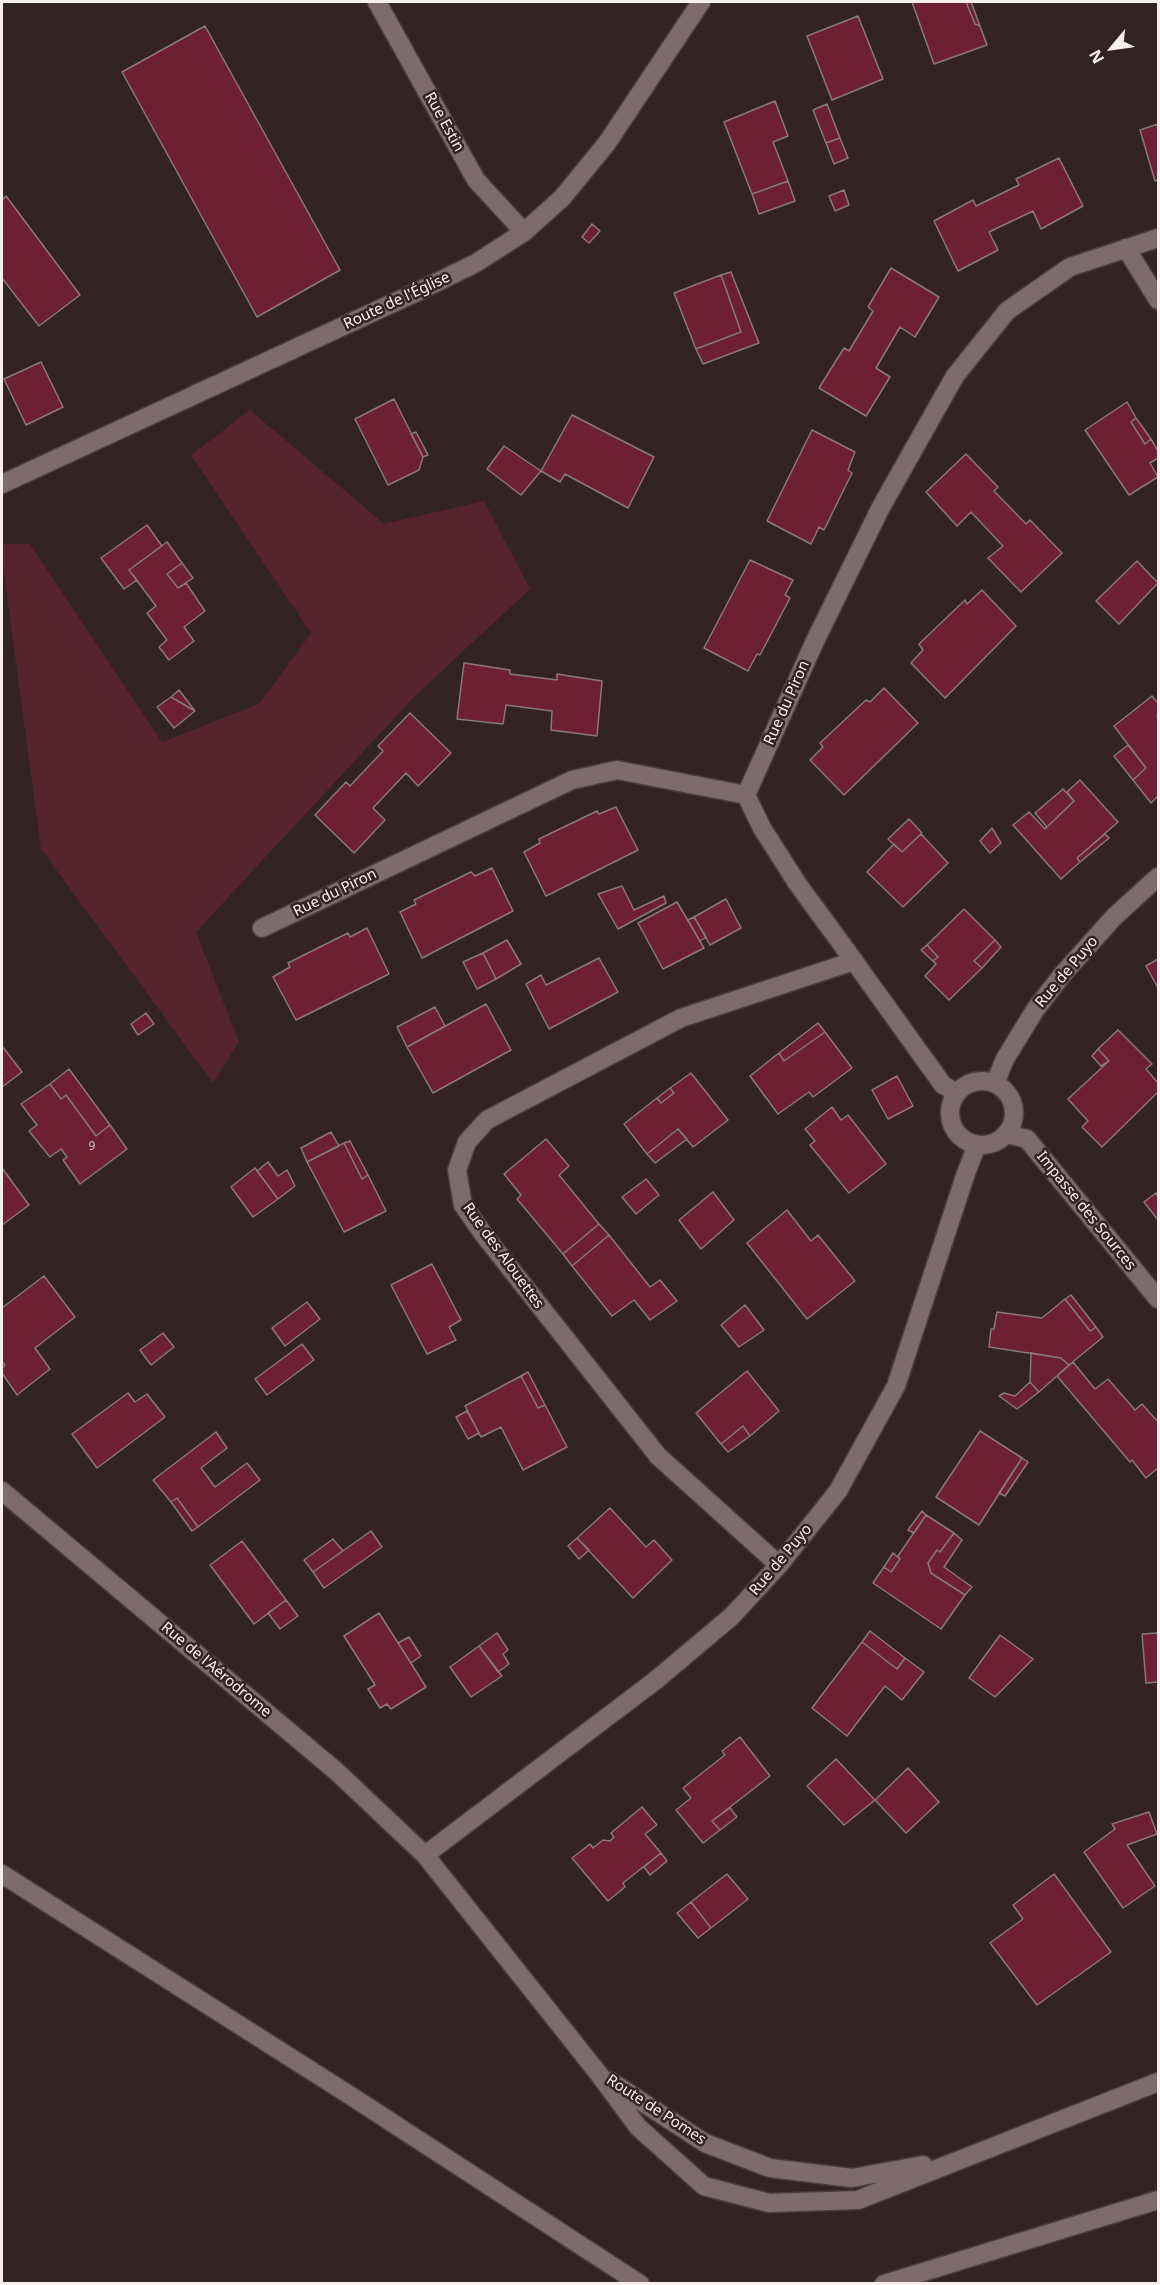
<!DOCTYPE html>
<meta charset="utf-8">
<style>
body{margin:0}
#map{position:relative;width:1160px;height:2285px;overflow:hidden;background:#332326;font-family:"Noto Sans",sans-serif}
canvas{display:block}
.frame{position:absolute;inset:0;border:3px solid #faeff0;pointer-events:none}
.north{position:absolute;left:1082px;top:18px;width:60px;height:60px;-webkit-text-stroke:4px #332326;paint-order:stroke;rotate:241deg;font-size:16px;font-weight:700;line-height:24px;text-align:center;color:#faeff0}
.north::after{content:'';display:block;margin:auto;width:21px;height:27px;background:#faeff0;clip-path:polygon(50% 0,100% 100%,50% 72%,0 100%)}
</style>
<div id="map">
<canvas width="1160" height="2285"></canvas>
<div class="frame"></div>
<div class="north">N</div>
</div>
<script>
const c = document.querySelector('canvas').getContext('2d');
c.lineJoin = 'round';
function fill(path, color) { c.fillStyle = color; c.fill(path, 'evenodd'); }
const poly = rows => new Path2D(rows.map(r => 'M' + r).join(''));
function trace(path, color, width, dash) { c.strokeStyle = color; c.lineWidth = width; c.lineCap = dash ? 'butt' : 'round'; c.setLineDash(dash || []); c.stroke(path); }
function label(font, color, halo, rows, align = 'center') {
  c.font = font + ' "Noto Sans",sans-serif'; c.lineWidth = 5; c.setLineDash([]); c.textBaseline = 'middle'; c.strokeStyle = halo; c.fillStyle = color; for (const [text, x, y, turn = 0] of rows) {
    c.save(); c.translate(x, y); c.rotate((+turn || 0) * Math.PI / 180); c.textAlign = isNaN(turn) ? turn : align; if (halo) c.strokeText(text, 0, 0); c.fillText(text, 0, 0); c.restore();
  }
}
const green = poly([
 [250,410,384,524,484,501,530,589,414,697,196,932,239,1042,213,1083,41,849,2,559,2,544,30,544,162,742,259,704,311,633,191,455]
]);
const building = poly([
 [912,2,966,2,975,24,980,26,987,45,934,64,912,2],
 [966,2,971,2,980,26,975,24,966,2],
 [858,16,883,79,832,100,807,36,858,16],
 [205,26,340,270,257,317,122,72,205,26],
 [775,101,788,136,773,142,788,181,752,194,724,122,775,101],
 [827,104,840,138,826,143,813,110,827,104],
 [1158,124,1158,180,1155,181,1140,130,1158,124],
 [840,138,848,158,834,164,826,143,840,138],
 [1059,158,1083,206,1041,229,1033,211,989,232,998,250,958,271,934,221,973,200,976,206,1019,185,1016,179,1059,158],
 [788,181,795,201,759,214,752,194,788,181],
 [844,190,849,205,835,211,829,196,844,190],
 [6,196,80,295,39,326,2,278,2,200,6,196],
 [592,224,600,231,589,243,582,237,592,224],
 [891,268,939,297,915,337,900,327,876,368,890,377,866,416,819,388,844,348,849,351,873,311,868,307,891,268],
 [731,272,759,343,703,364,696,349,741,332,721,275,731,272],
 [721,275,741,332,696,349,674,293,721,275],
 [41,362,63,407,26,425,4,379,41,362],
 [394,399,423,457,419,470,388,485,355,419,394,399],
 [1127,402,1136,418,1131,422,1145,444,1151,439,1158,451,1158,458,1150,463,1158,477,1129,495,1085,430,1127,402],
 [572,415,654,457,628,508,565,474,560,482,541,471,572,415],
 [1136,418,1151,439,1145,444,1131,422,1136,418],
 [812,430,855,452,848,470,852,473,824,530,819,527,811,544,767,521,812,430],
 [416,432,428,455,423,457,411,434,416,432],
 [504,446,541,471,521,495,487,469,504,446],
 [966,454,998,487,994,491,1026,524,1030,520,1062,553,1021,592,988,558,1003,546,971,512,957,526,926,492,966,454],
 [147,525,162,546,129,570,137,580,124,589,101,558,147,525],
 [167,542,182,563,167,574,178,588,186,583,205,611,184,627,194,641,169,660,159,647,167,640,147,613,156,606,129,570,167,542],
 [750,560,793,580,785,595,790,598,760,655,757,654,748,671,704,648,750,560],
 [1137,561,1158,583,1119,624,1096,601,1137,561],
 [182,563,193,578,178,588,167,574,182,563],
 [982,590,1016,626,945,698,911,663,923,650,919,644,965,600,967,604,982,590],
 [464,663,510,670,510,674,557,680,557,674,602,681,597,736,551,730,552,711,506,705,503,724,457,719,464,663],
 [884,688,918,723,844,795,810,760,823,747,820,743,866,700,870,702,884,688],
 [179,690,195,711,171,697,179,690],
 [1152,696,1158,703,1158,714,1157,716,1158,718,1158,796,1151,803,1133,780,1146,768,1114,726,1152,696],
 [171,697,195,711,174,728,157,707,171,697],
 [410,713,451,753,418,786,406,773,373,808,385,820,354,853,315,815,346,782,350,786,383,751,378,746,410,713],
 [1128,745,1146,768,1133,780,1114,756,1128,745],
 [1080,780,1118,822,1077,858,1080,862,1061,879,1013,825,1029,812,1045,829,1074,801,1067,792,1080,780],
 [1063,789,1074,801,1047,827,1035,813,1063,789],
 [616,807,638,850,546,896,524,852,540,843,539,839,597,811,599,814,616,807],
 [909,819,922,833,902,852,888,839,909,819],
 [992,828,1001,843,990,853,980,841,992,828],
 [921,834,948,863,903,907,867,872,894,844,902,852,921,834],
 [1105,834,1109,838,1080,862,1077,858,1105,834],
 [492,868,513,911,422,958,400,912,416,904,414,900,471,872,475,876,492,868],
 [622,886,634,910,664,896,666,903,618,929,598,894,622,886],
 [726,899,741,928,710,945,694,917,726,899],
 [677,902,704,948,663,969,638,923,677,902],
 [964,909,995,940,974,961,982,968,949,1000,925,976,936,964,933,961,938,957,927,945,964,909],
 [694,917,706,937,700,941,688,920,694,917],
 [367,928,389,974,296,1020,273,977,290,967,288,963,348,933,350,937,367,928],
 [507,940,521,964,496,979,483,953,507,940],
 [995,940,1001,947,982,968,974,961,995,940],
 [927,945,938,957,933,961,921,950,927,945],
 [483,953,496,979,477,989,463,962,483,953],
 [599,958,618,992,549,1029,526,984,541,975,546,985,599,958],
 [1158,959,1158,988,1146,966,1158,959],
 [486,1004,511,1050,433,1093,407,1047,486,1004],
 [435,1007,445,1026,407,1047,397,1027,435,1007],
 [146,1013,154,1024,138,1035,131,1024,146,1013],
 [818,1023,825,1032,784,1061,779,1053,818,1023],
 [1118,1030,1152,1064,1146,1069,1158,1083,1158,1092,1102,1147,1082,1127,1088,1121,1068,1099,1109,1061,1098,1049,1118,1030],
 [825,1032,852,1068,813,1097,809,1092,778,1114,750,1076,779,1053,784,1061,825,1032],
 [2,1046,22,1072,2,1087,2,1046],
 [1098,1049,1109,1061,1101,1066,1092,1056,1098,1049],
 [69,1069,110,1125,96,1136,66,1095,61,1099,50,1084,69,1069],
 [691,1073,728,1120,693,1147,678,1129,647,1154,624,1124,657,1098,661,1103,674,1093,670,1088,691,1073],
 [897,1076,913,1106,888,1119,872,1090,897,1076],
 [50,1084,61,1099,66,1095,96,1136,110,1125,127,1149,80,1184,63,1160,67,1157,61,1149,50,1157,29,1131,37,1125,21,1104,50,1084],
 [670,1088,674,1093,661,1103,657,1098,670,1088],
 [832,1107,841,1120,848,1115,886,1164,849,1193,810,1145,815,1141,805,1129,832,1107],
 [678,1129,687,1139,655,1163,647,1154,678,1129],
 [331,1132,339,1146,307,1162,301,1148,331,1132],
 [546,1139,569,1166,559,1175,599,1224,563,1254,517,1199,521,1195,504,1174,546,1139],
 [350,1141,368,1175,362,1179,344,1143,350,1141],
 [344,1143,362,1179,368,1175,386,1211,344,1232,307,1162,344,1143],
 [268,1162,278,1176,287,1170,295,1186,278,1199,257,1171,268,1162],
 [2,1168,29,1205,2,1225,2,1168],
 [255,1168,278,1199,253,1217,231,1187,255,1168],
 [646,1179,659,1195,636,1214,622,1197,646,1179],
 [713,1192,734,1220,701,1249,679,1220,713,1192],
 [1156,1193,1158,1197,1158,1220,1144,1202,1156,1193],
 [787,1210,811,1241,818,1235,855,1281,807,1319,747,1243,787,1210],
 [599,1224,609,1235,572,1266,563,1254,599,1224],
 [609,1235,650,1287,660,1280,677,1301,650,1320,634,1300,612,1316,572,1266,609,1235],
 [432,1264,461,1320,449,1327,456,1340,427,1354,391,1285,432,1264],
 [44,1276,75,1317,35,1348,50,1369,17,1395,2,1373,2,1368,5,1365,2,1361,2,1308,44,1276],
 [1071,1295,1096,1327,1090,1331,1065,1299,1071,1295],
 [1065,1299,1090,1331,1096,1327,1103,1337,1069,1365,1061,1358,989,1347,991,1329,994,1329,997,1312,1042,1318,1065,1299],
 [307,1302,320,1319,285,1346,272,1328,307,1302],
 [745,1305,764,1330,739,1347,721,1325,745,1305],
 [163,1333,174,1347,151,1365,140,1350,163,1333],
 [302,1344,314,1360,267,1395,255,1379,302,1344],
 [1031,1353,1061,1358,1069,1365,1039,1392,1030,1382,1031,1353],
 [1073,1362,1095,1389,1108,1379,1135,1410,1142,1404,1158,1422,1158,1468,1146,1478,1132,1460,1130,1462,1057,1376,1073,1362],
 [747,1371,779,1411,750,1436,743,1426,721,1444,696,1413,747,1371],
 [528,1372,545,1405,538,1408,521,1376,528,1372],
 [521,1376,538,1408,545,1405,567,1447,523,1470,501,1427,481,1437,465,1406,521,1376],
 [1030,1382,1039,1392,1017,1409,999,1396,1004,1393,1015,1396,1030,1382],
 [128,1393,135,1402,147,1394,165,1417,97,1468,72,1434,128,1393],
 [467,1411,479,1433,468,1439,456,1417,467,1411],
 [743,1426,750,1436,728,1452,721,1444,743,1426],
 [980,1431,1022,1458,979,1525,936,1497,980,1431],
 [216,1432,227,1448,201,1468,215,1487,247,1463,260,1480,198,1527,177,1498,171,1502,153,1480,216,1432],
 [1022,1458,1028,1462,1005,1496,999,1493,1022,1458],
 [177,1498,198,1527,192,1531,171,1502,177,1498],
 [610,1508,646,1547,654,1540,672,1560,633,1598,577,1538,610,1508],
 [922,1511,926,1515,914,1533,908,1530,922,1511],
 [926,1515,954,1533,940,1552,937,1550,928,1563,931,1573,965,1595,941,1629,873,1583,884,1567,891,1572,900,1559,898,1556,926,1515],
 [371,1531,382,1547,324,1588,313,1572,371,1531],
 [954,1533,962,1540,944,1567,972,1587,965,1595,931,1573,928,1563,937,1550,940,1552,954,1533],
 [577,1538,589,1550,579,1559,568,1546,577,1538],
 [333,1539,343,1551,313,1572,304,1560,333,1539],
 [242,1541,286,1600,254,1624,210,1565,242,1541],
 [893,1553,900,1559,891,1572,884,1567,893,1553],
 [286,1600,298,1616,280,1629,268,1613,286,1600],
 [379,1613,426,1687,391,1709,387,1704,380,1708,368,1689,375,1685,344,1636,379,1613],
 [870,1631,905,1658,897,1669,862,1642,870,1631],
 [497,1633,508,1650,503,1654,509,1664,498,1672,479,1646,497,1633],
 [1158,1633,1158,1682,1146,1683,1142,1634,1158,1633],
 [1000,1635,1033,1659,995,1697,969,1678,1000,1635],
 [409,1637,421,1656,411,1663,398,1643,409,1637],
 [862,1642,897,1669,905,1658,924,1672,902,1700,885,1686,847,1736,812,1708,862,1642],
 [479,1646,502,1676,471,1697,450,1667,479,1646],
 [740,1737,770,1776,712,1821,720,1830,703,1843,676,1810,691,1798,683,1788,725,1755,722,1751,740,1737],
 [836,1759,875,1800,844,1825,807,1786,836,1759],
 [908,1768,939,1802,906,1833,875,1800,908,1768],
 [642,1807,657,1825,645,1834,661,1853,623,1883,625,1887,608,1901,572,1858,590,1844,593,1848,603,1840,610,1841,614,1837,611,1833,642,1807],
 [730,1808,737,1817,720,1830,712,1821,730,1808],
 [1149,1812,1157,1834,1127,1845,1155,1886,1123,1908,1084,1852,1115,1829,1112,1824,1149,1812],
 [661,1853,667,1861,650,1875,644,1867,661,1853],
 [727,1874,748,1899,711,1928,691,1902,727,1874],
 [1054,1874,1111,1952,1037,2005,990,1943,1023,1919,1013,1905,1054,1874],
 [691,1902,711,1928,698,1938,677,1913,691,1902]
]);
const service = poly([
 [2,1874,351,2096,640,2284],
 [884,2284,1158,2200]
]);
const minor = poly([
 [377,2,476,180,524,232],
 [1126,248,1158,300],
 [746,795,815,641,881,507,955,376,1007,311,1070,267,1158,238],
 [746,795,762,828,797,883,854,961],
 [262,928,572,780,617,770,746,795],
 '950 1113a32 32 0 1 1 64 0a32 32 0 1 1-64 0Z',
 [995,1083,1005,1059,1035,1010,1062,975,1114,917,1158,877],
 [1007,1134,1027,1139,1158,1299],
 [2,1491,336,1771,425,1855,598,2073,638,2127,704,2186,769,2203,858,2200,1158,2082],
 [779,1565,658,1456,484,1235,463,1205,457,1170,467,1142,487,1120,681,1018,854,961,943,1085,957,1093],
 [425,1855,656,1680,732,1616,779,1565,838,1491,896,1386,966,1173,977,1145],
 [610,2081,705,2143,770,2168,852,2178,923,2165]
]);
const tertiary = poly([
 [2,484,419,291,476,263,524,232,562,198,607,143,701,2]
]);
const numberNames = [
 ["9",92,1147]
];
const streetNames = [
 ["Rue Estin",444,122,61],
 ["Route de l'Église",397,301,-25],
 ["Rue du Piron",787,703,-66],
 ["Rue du Piron",335,893,-26],
 ["Rue de Puyo",1067,972,-50],
 ["Impasse des Sources",1086,1211,51],
 ["Rue des Alouettes",503,1256,54],
 ["Rue de Puyo",781,1560,-50],
 ["Rue de l'Aérodrome",216,1670,40],
 ["Route de Pomes",656,2110,33]
];
fill(green, '#55242e');
fill(building, '#6d2034');
trace(building, '#8b787a', 1.5);
trace(service, '#4b3e40', 21);
trace(minor, '#4b3e40', 21);
trace(tertiary, '#4b3e40', 21);
trace(service, '#7e6b6e', 18);
trace(minor, '#7e6b6e', 18);
trace(tertiary, '#7e6b6e', 18);
label('12px', '#d7bbc1', null, numberNames);
label('15px', '#faeff0', '#332326', streetNames);
</script>
